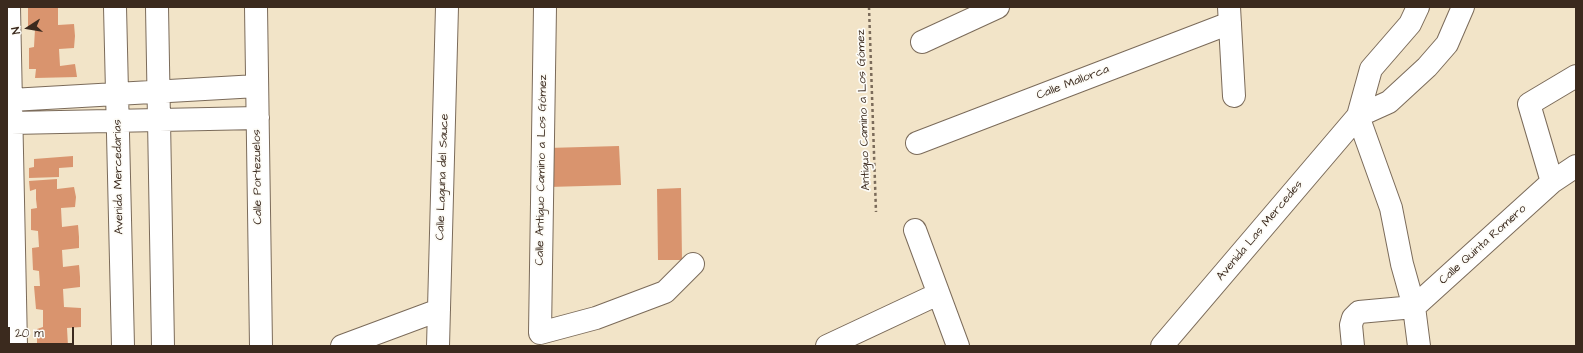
<!DOCTYPE html>
<meta charset="utf-8">
<style>
body{margin:0}
#map{position:relative;width:1583px;height:353px;overflow:hidden;background:#f2e4c8;font-family:"Architects Daughter",sans-serif}
canvas{display:block}
.frame{position:absolute;inset:0;border:8px solid #3b2a1e;pointer-events:none}
.north{position:absolute;left:8px;top:8px;width:40px;height:40px;-webkit-text-stroke:3px #fdfcf7;paint-order:stroke;rotate:258deg;font-size:11px;font-weight:700;line-height:16px;text-align:center;color:#3b2a1e}
.north::after{content:'';display:block;margin:auto;width:14px;height:18px;background:#3b2a1e;clip-path:polygon(50% 0,100% 100%,50% 72%,0 100%)}
.scale{position:absolute;left:8px;top:327px;width:66px;height:18px;box-sizing:border-box;border:2px solid #3b2a1e;border-top:0;padding-left:5px;font-size:12px;line-height:14px;white-space:nowrap;color:#3b2a1e;-webkit-text-stroke:3px #fdfcf7;paint-order:stroke}
</style>
<div id="map">
<canvas width="1583" height="353"></canvas>
<div class="frame"></div>
<div class="north">N</div>
<div class="scale">20 m</div>
</div>
<script>
const c = document.querySelector('canvas').getContext('2d');
c.lineJoin = 'round';
function fill(path, color) { c.fillStyle = color; c.fill(path, 'evenodd'); }
const poly = rows => new Path2D(rows.map(r => 'M' + r).join(''));
function trace(path, color, width, dash) { c.strokeStyle = color; c.lineWidth = width; c.lineCap = dash ? 'butt' : 'round'; c.setLineDash(dash || []); c.stroke(path); }
function label(font, color, halo, rows, align = 'center') {
  c.font = font + ' "Architects Daughter",sans-serif'; c.lineWidth = 3.5; c.setLineDash([]); c.textBaseline = 'middle'; c.strokeStyle = halo; c.fillStyle = color; for (const [text, x, y, turn = 0] of rows) {
    c.save(); c.translate(x, y); c.rotate((+turn || 0) * Math.PI / 180); c.textAlign = isNaN(turn) ? turn : align; if (halo) c.strokeText(text, 0, 0); c.fillText(text, 0, 0); c.restore();
  }
}
const building = poly([
 [28,7,58,7,58,25,74,24,75,36,74,48,59,49,60,66,75,64,77,77,35,78,36,69,29,69,29,48,34,47,35,29,28,28],
 [619,146,621,185,548,187,547,148],
 [73,156,73,167,59,168,59,177,29,178,29,168,34,167,34,159],
 [57,179,57,189,74,187,76,197,75,207,61,208,62,227,78,225,79,237,79,248,62,250,63,267,79,265,80,277,80,287,63,289,64,307,81,308,81,327,67,328,68,346,37,346,37,329,43,327,43,310,36,309,34,286,40,286,39,271,33,270,32,248,39,247,38,231,31,230,31,209,37,208,36,199,36,189,30,191,29,181],
 [681,188,682,260,658,260,657,189]
]);
const path = poly([
 [869,7,876,212]
]);
const minor = poly([
 [9,7,16,346],
 [115,7,123,346],
 [157,7,163,346],
 [256,7,261,346],
 [545,7,540,333,596,318,665,292,693,264],
 [1229,7,1234,96],
 [922,42,998,7],
 [11,100,257,86],
 [1358,116,1391,208,1402,264,1414,307,1419,346],
 [1358,116,1389,102,1427,67,1447,44,1463,7],
 [11,123,258,118],
 [917,143,1230,23],
 [1552,182,1529,104,1576,76],
 [915,230,958,346],
 [1414,307,1552,182,1576,166],
 [342,346,439,310],
 [438,346,447,7],
 [827,346,938,294],
 [1162,346,1358,116,1371,69,1410,24,1418,7],
 [1353,346,1351,325,1353,318,1359,312,1414,307]
]);
const streetNames = [
 ["Calle Mallorca",1073,83,-21],
 ["Antiguo Camino a Los Gómez",864,110,-92],
 ["Calle Antiguo Camino a Los Gómez",542,170,-89],
 ["Avenida Mercedarias",119,177,-91],
 ["Calle Portezuelos",258,177,-91],
 ["Calle Laguna del Sauce",443,177,-88],
 ["Avenida Las Mercedes",1260,231,-50],
 ["Calle Quinta Romero",1483,245,-42]
];
fill(building, '#d9946e');
trace(minor, '#7b6b5a', 24);
trace(path, '#7b6b5a', 2.5, [3, 3]);
trace(minor, '#fff', 22);
label('12px', '#3b2a1e', '#fdfcf7', streetNames);
</script>
